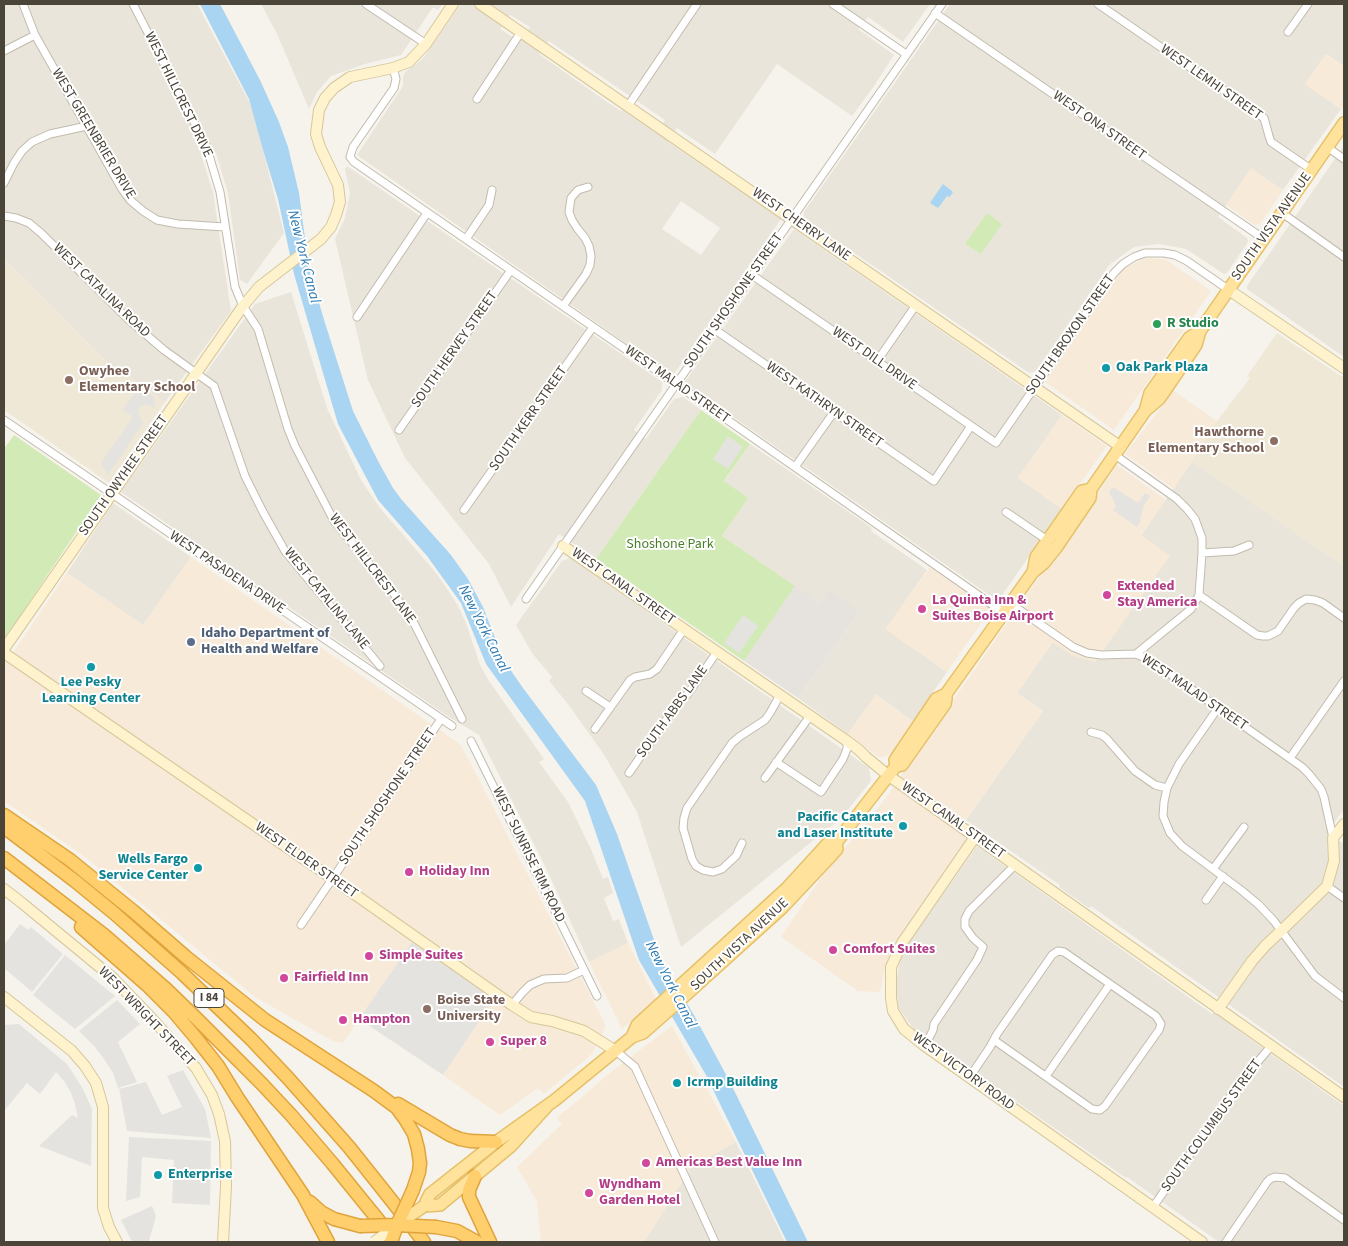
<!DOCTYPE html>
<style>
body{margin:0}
#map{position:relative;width:1348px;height:1246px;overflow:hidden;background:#f6f3ec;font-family:"Source Sans 3",sans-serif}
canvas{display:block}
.frame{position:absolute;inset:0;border:5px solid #4b4439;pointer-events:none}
</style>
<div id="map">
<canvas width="1348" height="1246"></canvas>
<div class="frame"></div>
</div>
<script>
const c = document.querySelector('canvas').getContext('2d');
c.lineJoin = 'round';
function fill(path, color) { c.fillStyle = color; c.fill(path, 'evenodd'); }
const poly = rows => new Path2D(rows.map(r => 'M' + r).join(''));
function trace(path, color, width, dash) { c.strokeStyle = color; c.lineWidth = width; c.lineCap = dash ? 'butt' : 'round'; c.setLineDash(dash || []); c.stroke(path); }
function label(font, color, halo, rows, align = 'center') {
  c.font = font + ' "Source Sans 3",sans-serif'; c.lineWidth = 4; c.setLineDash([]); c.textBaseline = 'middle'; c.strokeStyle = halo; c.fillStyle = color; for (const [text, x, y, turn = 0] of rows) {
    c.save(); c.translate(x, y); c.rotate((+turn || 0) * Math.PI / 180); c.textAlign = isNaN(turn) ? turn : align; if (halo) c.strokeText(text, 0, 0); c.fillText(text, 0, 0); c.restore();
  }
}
const residential = poly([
 [4,4,197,4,252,107,284,233,247,284,240,280,228,193,216,153,201,155,213,192,231,311,165,402,103,359,4,259],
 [261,4,442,4,438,10,433,7,401,55,365,64,331,76,317,92,309,109,277,34],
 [461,4,930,4,903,42,868,17,858,29,894,55,874,86,852,116,777,64,715,154,677,128,668,142,781,219,676,371,673,374,667,372,357,155,403,86,403,77,405,72,419,62,425,56],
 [510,15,530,27,520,42,500,29],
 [549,41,665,120,656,133,622,110,621,111,607,102,539,54],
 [681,201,720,228,701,255,662,229],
 [950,4,1344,4,1344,66,1326,54,1305,84,1341,109,1283,190,1251,169,1218,217,1247,238,1248,242,1227,273,1224,274,1186,249,1159,244,1134,247,1110,264,1036,371,1029,373,805,219,804,216,804,212],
 [1344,146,1344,357,1247,289,1247,286],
 [347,166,662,382,662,390,634,430,646,439,674,399,683,397,701,410,596,559,559,534,511,607,489,564,405,458,368,380,335,239,345,218,350,193,345,169],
 [794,229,1062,415,1018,478,1062,509,998,601,684,383],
 [291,292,327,408,361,480,380,508,431,567,442,581,458,606,466,623,480,665,489,681,544,759,539,762,568,802,590,847,603,879,608,877,613,893,604,898,613,921,619,919,628,943,589,962,547,870,479,735,449,717,121,492,255,304],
 [750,444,872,528,871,531,927,570,886,629,947,672,913,721,876,695,848,734,798,698,859,611,820,604,722,536,748,498,724,482],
 [1192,461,1344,566,1344,809,1327,833,1344,844,1344,1087,1091,906,1089,908,1059,887,1060,885,966,820,1043,711,1017,693,1053,642,1072,655,1170,556,1141,536],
 [113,503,191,557,143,625,67,573],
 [570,558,639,606,869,768,871,781,841,818,681,947,637,812,605,756,568,704,549,681,552,677,532,653,516,625,562,561],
 [977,846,1212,1014,1215,1011,1240,1029,1239,1031,1344,1106,1344,1242,1219,1242,1127,1177,1126,1178,915,1031,898,1007,896,982,901,954],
 [736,1142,785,1242,644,1242,692,1166]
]);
const commercial = poly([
 [1326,54,1344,66,1344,105,1341,109,1305,84],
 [1251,168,1283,190,1260,224,1255,225,1226,205],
 [1145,258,1165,259,1211,291,1114,430,1045,382,1123,269],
 [1174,391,1217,421,1174,489,1125,454],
 [1062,415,1107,446,1062,509,1018,478],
 [1117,465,1166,500,1141,535,1170,556,1095,662,1072,655,1053,642,1017,693,1043,711,958,831,968,839,895,943,885,967,880,992,858,991,781,937,827,869,864,826,888,795,906,768],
 [191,557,461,745,606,1026,592,1054,544,1094,538,1088,500,1115,443,1075,495,998,412,942,343,1043,331,1040,255,997,85,857,4,801,4,662,6,663,67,573,143,625],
 [930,567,991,609,947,672,885,629],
 [876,694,913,721,890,754,880,758,848,734],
 [628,943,656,999,622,1029,589,962],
 [672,1026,736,1142,692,1166,644,1242,541,1242,537,1201,517,1167,562,1124,557,1118,612,1071]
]);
const industrial = poly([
 [795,586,820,604,829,590,859,611,798,698,744,661]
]);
const education = poly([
 [4,259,103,359,165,402,109,483,4,410],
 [1277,333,1344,378,1344,566,1192,461,1217,421,1250,378,1247,376]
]);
const green = poly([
 [987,213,1002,224,981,254,965,244],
 [701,410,750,444,724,481,748,498,722,536,795,586,744,661,596,559],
 [14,435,101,495,4,640,4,449]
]);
const parking = poly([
 [145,392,153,396,155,408,146,404,141,406,138,410,143,423,108,475,101,463,133,417,123,410,134,394],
 [728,436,743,447,728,469,713,459],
 [1113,487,1138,503,1145,493,1150,496,1143,507,1140,522,1137,527,1113,510,1116,506,1109,492],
 [743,615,758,626,739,653,724,643],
 [20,924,28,930,31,927,63,954,32,992,4,968,4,945],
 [412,942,495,998,443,1075,359,1019],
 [65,955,115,996,75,1029,33,995],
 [117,1000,140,1024,118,1042,137,1082,118,1088,113,1073,104,1059,95,1047,79,1031],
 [19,1024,67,1064,83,1089,92,1109,91,1166,39,1146,72,1115,78,1118,75,1104,71,1093,64,1081,56,1072,40,1094,27,1083,4,1111,4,1025],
 [183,1070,205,1109,211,1138,127,1131,119,1089,146,1082,162,1115,182,1107,167,1076],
 [129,1137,211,1141,210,1205,172,1203,174,1160,142,1157,140,1197,126,1201],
 [152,1206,156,1216,149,1241,132,1242,121,1220]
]);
const water = poly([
 [200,4,220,4,260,80,279,122,288,147,299,193,309,269,325,323,353,411,378,461,393,488,401,499,451,555,468,579,483,607,499,648,505,662,523,688,596,785,617,834,660,957,695,1017,731,1084,808,1242,787,1242,706,1075,639,960,585,801,486,664,461,603,427,556,378,500,338,424,294,274,278,199,263,150,249,99],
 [943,184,953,192,950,197,947,196,938,208,930,203]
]);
const street = poly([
 [23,4,35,35,122,189,130,200,143,211,157,220,178,224,225,227],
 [133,4,206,145,220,192,235,287,243,306,258,329,288,429,295,446,334,521,394,594,415,625,462,719],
 [366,4,426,44],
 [833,4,906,54],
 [1098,4,1264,118,1269,136,1271,142,1312,170],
 [935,13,1264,239],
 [1288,32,1308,4],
 [4,51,35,35],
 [393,68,396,79,394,88,353,147,350,157,354,162,676,384,1004,613],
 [477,99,521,32],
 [628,106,697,4],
 [1327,147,1344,159],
 [4,183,14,163,22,151,32,142,50,134,87,126],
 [1282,213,1344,257],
 [4,216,16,218,29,223,41,233,129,320,164,350,214,386,245,476,263,512,285,551,380,666],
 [466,239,489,205,492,190],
 [752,275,996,443,1114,273,1123,264,1134,257,1145,253,1164,253,1175,255,1187,261,1229,290],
 [563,306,586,274,590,265,591,256,589,246,585,238,577,228,572,220,569,212,571,198,578,190,588,187],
 [357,317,427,213],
 [714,329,934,481,971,426],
 [877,361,916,305],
 [4,420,452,726],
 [399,430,511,270],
 [1115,455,1177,499,1187,509,1195,519,1202,538,1202,553,1199,595,1257,635,1263,636,1268,636,1278,631,1294,608,1299,603,1306,599,1315,600,1323,603,1344,618],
 [795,467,834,412],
 [464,510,593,327],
 [1006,512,1047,540],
 [1202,553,1234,551,1249,545],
 [526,599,942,4],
 [1011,604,1073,647,1087,653,1101,655,1136,654,1150,660,1302,767,1309,774,1321,789,1324,797,1333,838],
 [1136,654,1191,609,1199,595],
 [586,691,610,707],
 [595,729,630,680,635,677,650,674,657,669,684,629],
 [1091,732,1102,735,1107,739,1135,771,1155,785,1167,788,1164,802,1163,816,1170,833,1182,846,1241,890,1259,905,1274,921,1315,976,1344,998],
 [471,741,597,996],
 [1290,758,1344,681],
 [776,762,821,792,843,759,847,749,847,741],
 [629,773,682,697,687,695,717,652],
 [765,778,810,716],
 [1167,788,1179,764,1218,708],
 [742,843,736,856,722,869,713,872,703,870,696,866,692,859,683,828,684,818,687,808,732,743,739,737,765,720,770,713,780,695],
 [1213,869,1244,827],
 [1327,886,1344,898],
 [1206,900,1223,876],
 [301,925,441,719],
 [512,1005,522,993,530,985,544,979,567,978,584,970],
 [925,1046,933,1030,934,1024,977,960,983,947,973,938,965,927,965,919,969,911,1015,865],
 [616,1051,635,1067,715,1242],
 [1046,1076,1110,984],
 [969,1078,990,1047,997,1034,1052,955,1058,951,1064,952,1156,1016,1161,1024,1159,1030,1105,1106,1100,1110,1092,1109,994,1040],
 [1153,1207,1239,1084,1272,1045],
 [1226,1242,1267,1182,1270,1179,1275,1177,1285,1178,1344,1220]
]);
const secondary = poly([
 [480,4,1121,447],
 [1229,290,1344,368],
 [563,546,847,741,859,750,866,757,889,776,1344,1097],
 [4,649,243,306,259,287,321,239,331,227,336,215,340,202,338,185,320,147,316,134,319,110,325,98,334,88,350,77,393,68,409,62,426,44,453,4],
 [4,653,333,879,512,1005,531,1017,552,1021,584,1031,616,1051],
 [975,837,902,943,891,967,891,998,893,1011,904,1029,925,1046,1202,1242],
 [4,889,22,903,113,978,156,1023,196,1068,212,1095,219,1114,225,1141,226,1186,223,1242],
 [4,997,72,1051,85,1066,96,1083,103,1107,103,1208,109,1227,117,1242],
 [1218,1009,1252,961,1266,945,1281,931,1327,886,1334,861,1333,838,1344,824]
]);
const primary = poly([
 [1145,411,1150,393,1189,338,1200,331],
 [1033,572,1036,557,1082,491,1091,489],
 [896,766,895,760,936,699,946,694,1033,572,1044,563,1056,548,1090,498,1091,489,1145,411,1159,399,1162,395,1196,345,1200,331,1344,123],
 [632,1037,637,1025,787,888,829,842,836,842,839,839,896,766,902,765,945,704,946,699,946,694],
 [548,1105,511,1146,440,1205,424,1206,430,1194,496,1142,555,1100,632,1037,643,1033,668,1011,782,908,829,858,837,849,836,842]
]);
const highway = poly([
 [4,815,70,860,133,911,186,957,265,1020,374,1091,397,1108,405,1119,414,1134,418,1149,420,1163,419,1172,413,1190],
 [4,827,75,881,114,913,182,973,251,1039,288,1078,349,1147,388,1196,424,1242],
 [4,858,104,935,166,989,199,1021,262,1084,291,1115,332,1163,388,1232],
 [81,927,147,985,174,1012,196,1038,218,1066,237,1097,303,1195,328,1242],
 [398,1104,450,1135,460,1139,470,1141,496,1142],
 [475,1176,469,1190,469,1197,490,1242],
 [310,1202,321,1212,334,1219,360,1226],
 [436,1227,457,1231,477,1242]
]);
const secondaryBridge = poly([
 [374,1242,397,1225]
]);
const primaryBridge = poly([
 [397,1225,424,1206]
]);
const highwayBridge = poly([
 [360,1226,397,1225,436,1227],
 [391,1242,397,1225,413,1190]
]);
const markers = [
 [1157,324,5,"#2e9e5b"],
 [1106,368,5,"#0f9aa8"],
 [69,380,5,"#8d6e63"],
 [1274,441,5,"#8d6e63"],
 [1107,595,5,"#d1479c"],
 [922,609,5,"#d1479c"],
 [191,642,5,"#5c6f8a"],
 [91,667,5,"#0f9aa8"],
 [903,826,5,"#0f9aa8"],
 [198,868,5,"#0f9aa8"],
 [409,872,5,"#d1479c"],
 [833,950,5,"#d1479c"],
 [369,956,5,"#d1479c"],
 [284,978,5,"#d1479c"],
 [427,1009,5,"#8d6e63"],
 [343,1020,5,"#d1479c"],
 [490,1042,5,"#d1479c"],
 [677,1083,5,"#0f9aa8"],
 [646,1163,5,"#d1479c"],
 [158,1175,5,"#0f9aa8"],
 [589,1193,5,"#d1479c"]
];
const shields = [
 [209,998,30]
];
const shieldNames = [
 ["I 84",209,998]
];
const streetNames = [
 ["WEST LEMHI STREET",1211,83,35],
 ["WEST HILLCREST DRIVE",178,95,64],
 ["WEST ONA STREET",1099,126,35],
 ["WEST GREENBRIER DRIVE",93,134,59],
 ["WEST CHERRY LANE",801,225,35],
 ["SOUTH VISTA AVENUE",1272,227,-55],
 ["WEST CATALINA ROAD",101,291,44],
 ["SOUTH SHOSHONE STREET",734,301,-55],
 ["SOUTH BROXON STREET",1071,335,-55],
 ["SOUTH HERVEY STREET",455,350,-55],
 ["WEST DILL DRIVE",874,359,35],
 ["WEST MALAD STREET",677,385,35],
 ["WEST KATHRYN STREET",824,405,35],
 ["SOUTH KERR STREET",529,419,-55],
 ["SOUTH OWYHEE STREET",124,476,-55],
 ["WEST HILLCREST LANE",372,569,53],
 ["WEST PASADENA DRIVE",227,573,34],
 ["WEST CANAL STREET",623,587,35],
 ["WEST CATALINA LANE",326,599,51],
 ["WEST MALAD STREET",1194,693,34],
 ["SOUTH ABBS LANE",673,712,-54],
 ["SOUTH SHOSHONE STREET",388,797,-56],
 ["WEST CANAL STREET",953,821,35],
 ["WEST SUNRISE RIM ROAD",528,855,64],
 ["WEST ELDER STREET",306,861,35],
 ["SOUTH VISTA AVENUE",740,945,-43],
 ["WEST WRIGHT STREET",146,1017,46],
 ["WEST VICTORY ROAD",963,1072,36],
 ["SOUTH COLUMBUS STREET",1212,1126,-54]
];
const leisureNames = [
 ["R Studio",1167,324]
];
const cultureNames = [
 ["Oak Park Plaza",1116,368],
 ["Lee Pesky",91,683,"center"],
 ["Learning Center",91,699,"center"],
 ["Pacific Cataract",893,818,"right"],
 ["and Laser Institute",893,834,"right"],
 ["Wells Fargo",188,860,"right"],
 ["Service Center",188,876,"right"],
 ["Icrmp Building",687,1083],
 ["Enterprise",168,1175]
];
const educationNames = [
 ["Owyhee",79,372],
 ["Elementary School",79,388],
 ["Hawthorne",1264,433,"right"],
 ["Elementary School",1264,449,"right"],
 ["Boise State",437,1001],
 ["University",437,1017]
];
const parkNames = [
 ["Shoshone Park",670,545]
];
const hotelNames = [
 ["Extended",1117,587],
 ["Stay America",1117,603],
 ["La Quinta Inn &",932,601],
 ["Suites Boise Airport",932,617],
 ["Holiday Inn",419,872],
 ["Comfort Suites",843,950],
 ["Simple Suites",379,956],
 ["Fairfield Inn",294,978],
 ["Hampton",353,1020],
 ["Super 8",500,1042],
 ["Americas Best Value Inn",656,1163],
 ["Wyndham",599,1185],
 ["Garden Hotel",599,1201]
];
const serviceNames = [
 ["Idaho Department of",201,634],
 ["Health and Welfare",201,650]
];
const waterNames = [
 ["New York Canal",303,257,76],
 ["New York Canal",483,629,63],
 ["New York Canal",670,985,63]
];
fill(residential, '#eae5da');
fill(commercial, '#f7ead8');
fill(industrial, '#e6e2dd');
fill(education, '#efe8d6');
fill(green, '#d2eab5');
fill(parking, '#e5e3e0');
fill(water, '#a9d4f2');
trace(street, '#c2bbae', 9);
trace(secondary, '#d6c79b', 12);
trace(primary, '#e6c16a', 14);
trace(highway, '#e0a43c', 15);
trace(street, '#fff', 7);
trace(secondary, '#fff3cd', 10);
trace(primary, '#ffe39c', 11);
trace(highway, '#ffcf6e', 12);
trace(secondaryBridge, '#d6c79b', 12, []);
trace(primaryBridge, '#e6c16a', 14, []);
trace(highwayBridge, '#e0a43c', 15, []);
trace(secondaryBridge, '#fff3cd', 10);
trace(primaryBridge, '#ffe39c', 11);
trace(highwayBridge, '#ffcf6e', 12);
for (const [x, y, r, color] of markers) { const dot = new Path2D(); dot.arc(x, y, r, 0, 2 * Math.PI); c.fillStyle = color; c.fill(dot); trace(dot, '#fff', 2); }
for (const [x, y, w] of shields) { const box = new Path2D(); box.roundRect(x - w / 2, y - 9.5, w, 19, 4); c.fillStyle = '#fff'; c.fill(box); trace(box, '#4b4439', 1); }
label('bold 12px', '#4b4439', null, shieldNames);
label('14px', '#4b4439', '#fff', streetNames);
label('bold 14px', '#27864d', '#fff', leisureNames, 'left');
label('bold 14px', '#0d838f', '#fff', cultureNames, 'left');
label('bold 14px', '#785e54', '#fff', educationNames, 'left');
label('14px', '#4a7f2a', '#fff', parkNames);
label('bold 14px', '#b23c85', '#fff', hotelNames, 'left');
label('bold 14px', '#4e5e75', '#fff', serviceNames, 'left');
label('italic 15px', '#2e7ab2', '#fff', waterNames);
</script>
